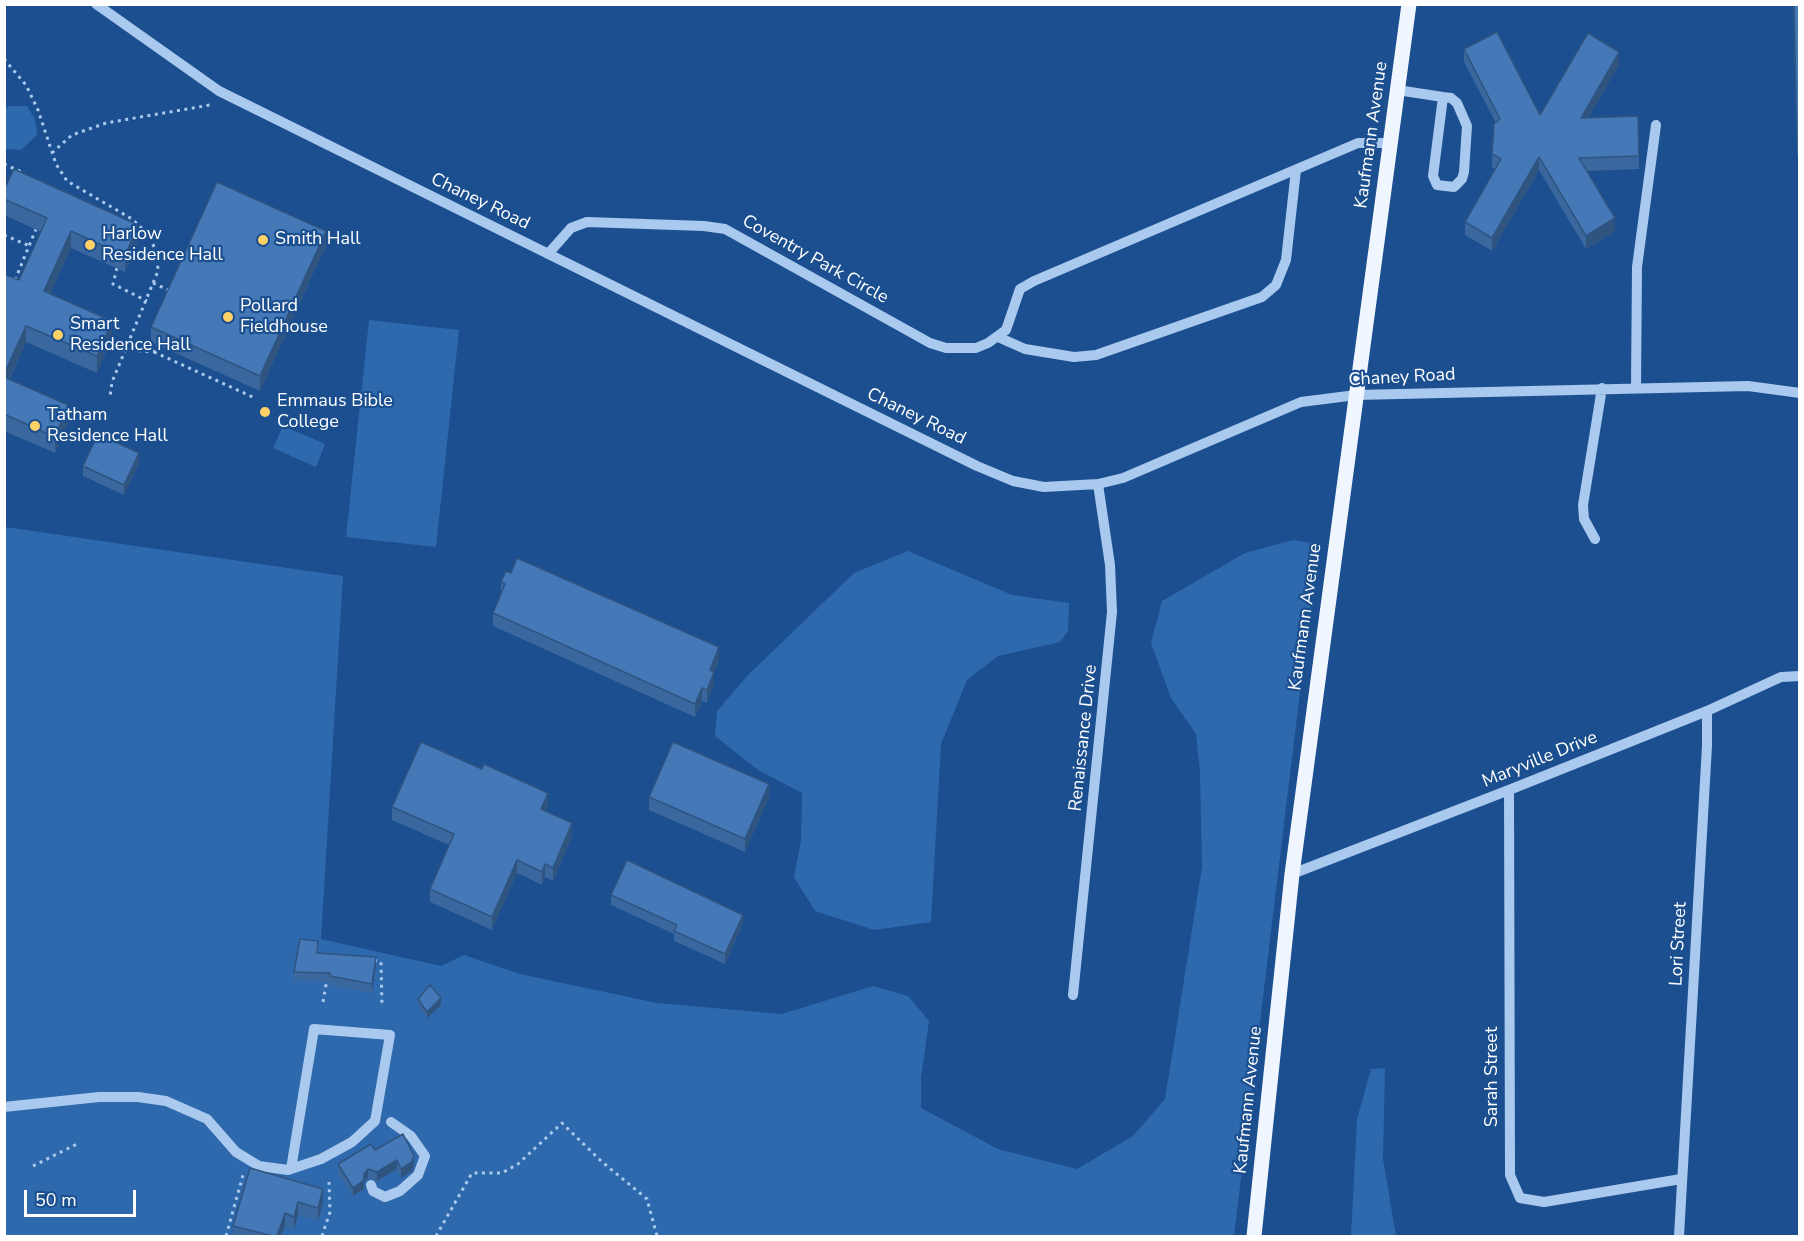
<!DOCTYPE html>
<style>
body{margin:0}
#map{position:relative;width:1804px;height:1241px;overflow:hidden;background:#1b4f8f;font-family:"Nunito Sans",sans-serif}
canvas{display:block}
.frame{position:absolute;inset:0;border:6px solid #fff;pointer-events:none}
.scale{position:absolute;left:24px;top:1190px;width:112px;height:27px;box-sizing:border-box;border:3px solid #fff;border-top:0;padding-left:8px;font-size:18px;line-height:21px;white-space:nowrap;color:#fff;-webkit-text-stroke:4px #1b4f8f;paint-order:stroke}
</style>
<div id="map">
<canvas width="1804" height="1241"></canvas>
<div class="frame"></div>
<div class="scale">50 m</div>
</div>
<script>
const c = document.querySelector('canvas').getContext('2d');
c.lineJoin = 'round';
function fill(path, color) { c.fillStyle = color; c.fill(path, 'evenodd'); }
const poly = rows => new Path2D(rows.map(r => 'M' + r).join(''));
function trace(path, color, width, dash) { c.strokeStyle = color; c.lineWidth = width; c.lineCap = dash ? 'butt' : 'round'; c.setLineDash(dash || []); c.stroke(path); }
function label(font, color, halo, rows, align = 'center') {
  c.font = font + ' "Nunito Sans",sans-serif'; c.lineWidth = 4.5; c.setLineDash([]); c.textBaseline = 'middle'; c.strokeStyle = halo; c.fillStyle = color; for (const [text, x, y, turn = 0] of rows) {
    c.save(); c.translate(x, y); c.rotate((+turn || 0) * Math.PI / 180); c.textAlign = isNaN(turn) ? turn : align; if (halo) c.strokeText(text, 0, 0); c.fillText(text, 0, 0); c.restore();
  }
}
const green = poly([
 [9,106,27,106,35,119,37,135,21,150,5,149,5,109],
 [369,320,459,330,436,547,346,537],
 [283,426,325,444,316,467,273,448],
 [5,527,343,576,321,939,441,966,464,955,520,974,657,1003,782,1014,873,986,908,996,929,1021,921,1078,921,1108,998,1149,1077,1169,1133,1136,1165,1099,1202,867,1200,773,1196,734,1171,698,1151,643,1162,601,1245,553,1293,540,1318,544,1234,1236,5,1236],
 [908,551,1012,595,1069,603,1068,631,1060,642,998,656,967,680,941,744,931,922,874,930,815,911,794,877,801,840,802,793,758,770,715,736,717,711,748,675,854,573],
 [1385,1068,1383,1159,1396,1236,1351,1236,1357,1119,1371,1069]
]);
const path = poly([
 [4,59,26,85,38,110,56,164,67,181,132,219,149,235,157,254,158,271,112,382,110,397],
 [52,153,72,135,106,123,210,105],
 [4,164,24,173,23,176],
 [4,235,30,246],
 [117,268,113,284,147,301],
 [15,280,36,229],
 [153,283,171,291],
 [110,342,126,350,154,352,158,345],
 [154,352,255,398],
 [374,960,381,962,382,1007],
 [323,1002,327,979],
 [33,1166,77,1144],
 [226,1236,243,1175],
 [322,1236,330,1212,329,1182],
 [436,1236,472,1173,502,1173,518,1164,562,1123,601,1161,647,1199,657,1236]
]);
const minor = poly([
 [96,4,219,91,977,466,1013,481,1044,487,1098,484,1123,478,1301,402,1356,395,1748,386,1800,393],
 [1397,90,1443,97,1451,98,1457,103,1467,126,1464,172,1462,179,1454,187,1437,185,1433,176,1443,97],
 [548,254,571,228,587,222,704,226,725,229,930,343,946,348,976,348,988,343,1006,330,1020,289,1034,281,1358,143,1390,143],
 [998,337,1025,349,1074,357,1096,355,1262,297,1276,285,1286,260,1296,170],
 [1636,387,1637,267,1656,125],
 [1595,539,1584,519,1583,505,1602,388],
 [1509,790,1510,1175,1520,1198,1544,1202,1681,1179],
 [1292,874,1509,790,1707,711,1781,677,1800,676],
 [1073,995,1112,612,1110,565,1098,484],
 [4,1107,99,1097,138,1097,166,1101,207,1119,236,1152,259,1166,288,1170,321,1159,352,1142,375,1121,390,1035,314,1029,291,1169],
 [371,1185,373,1191,385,1197,400,1191,418,1175,425,1156,411,1136,391,1122],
 [1679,1236,1707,746,1707,711]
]);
const major = poly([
 [1254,1236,1292,874,1409,4]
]);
const wall = poly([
 [1793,4,1800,4,1800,154,1797,154],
 [1464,49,1540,115,1619,65,1588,118,1639,156,1639,169,1587,171,1615,231,1586,249,1539,170,1492,251,1465,235,1465,222,1495,169,1492,167,1492,154,1496,123,1464,62],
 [4,190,138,242,125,272,71,248,50,294,112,337,97,373,26,342,10,379,68,422,55,453,4,431,4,274,19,280,41,232,4,215],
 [326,245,260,391,151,342,151,327],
 [139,463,124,495,83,476,83,466],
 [501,582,719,661,714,672,714,685,707,703,702,701,695,717,493,626,493,613,501,593],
 [649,797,769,797,745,852,649,810],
 [548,806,546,812,572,836,553,881,545,877,542,885,517,873,492,930,430,902,430,889,449,845,392,820,392,807],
 [611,895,743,924,725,964,674,941,674,934,611,905],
 [318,950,318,953,376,965,372,993,330,985,330,982,294,980,294,972],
 [418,999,441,1005,427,1018,418,1005],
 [375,1150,414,1165,412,1171,401,1178,397,1169,377,1181,368,1178,364,1182,364,1189,353,1196,338,1173,338,1164],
 [250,1168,323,1202,318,1221,298,1215,294,1230,285,1226,281,1236,233,1236,233,1226]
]);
const shadedWall = poly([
 [1619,52,1619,65,1581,131,1581,118],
 [1539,157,1539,170,1492,251,1492,238],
 [1615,218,1615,231,1586,249,1586,236],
 [138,225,138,242,125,272,125,256],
 [71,231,71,248,44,308,44,291],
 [326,231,326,245,260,391,260,376],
 [112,321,112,337,97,373,97,356],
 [26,326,26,342,4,391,4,374],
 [68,405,68,422,55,453,55,437],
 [139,453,139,463,124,495,124,485],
 [719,647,719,661,714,672,714,685,707,703,707,690,710,670],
 [702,688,702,701,695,717,695,704],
 [769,784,769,797,745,852,745,839],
 [548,793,548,806,541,822,541,809],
 [572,823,572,836,553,881,553,868],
 [517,860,517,873,492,930,492,917],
 [545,864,545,877,542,885,542,872],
 [743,915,743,924,725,964,725,954],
 [376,957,376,965,372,993,372,984],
 [441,998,441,1005,427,1018,427,1012],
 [414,1156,414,1165,412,1171,401,1178,401,1169],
 [397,1160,397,1169,377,1181,377,1172],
 [368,1169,368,1178,364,1182,364,1189,353,1196,353,1188],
 [323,1189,323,1202,318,1221,318,1208],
 [298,1202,298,1215,294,1230,294,1217],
 [285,1213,285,1226,281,1236,277,1236]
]);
const building = poly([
 [1794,4,1800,4,1800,147,1797,147,1794,4],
 [1497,32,1540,115,1588,33,1619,52,1581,118,1638,116,1639,156,1579,158,1615,218,1586,236,1539,157,1492,238,1465,222,1501,159,1492,154,1494,124,1500,119,1464,49,1497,32],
 [14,169,138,225,125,256,71,231,44,291,112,321,97,356,26,326,4,374,4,274,19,280,47,218,4,199,4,190,14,169],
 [217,182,326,231,260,376,151,327,217,182],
 [4,377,68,405,55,437,4,414,4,377],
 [98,434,139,453,124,485,83,466,98,434],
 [517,558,719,647,710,670,714,672,707,690,702,688,695,704,493,613,505,584,501,582,506,571,511,573,517,558],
 [421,742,482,769,484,764,548,793,541,809,572,823,553,868,545,864,542,872,517,860,492,917,430,889,454,834,392,807,421,742],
 [673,742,769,784,745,839,649,797,673,742],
 [627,860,743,915,725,954,674,931,677,925,611,895,627,860],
 [300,939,318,941,317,953,376,957,372,984,330,976,330,973,294,972,300,939],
 [430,985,441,998,427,1012,418,999,430,985],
 [403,1134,414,1156,412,1162,401,1169,397,1160,377,1172,368,1169,364,1174,364,1180,353,1188,338,1164,371,1144,375,1150,403,1134],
 [250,1168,323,1189,318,1208,298,1202,294,1217,285,1213,277,1236,273,1236,233,1226,250,1168]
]);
const markers = [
 [263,240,6,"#ffd166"],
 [90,245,6,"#ffd166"],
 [228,317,6,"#ffd166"],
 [58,335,6,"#ffd166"],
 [265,412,6,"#ffd166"],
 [35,426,6,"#ffd166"]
];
const streetNames = [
 ["Kaufmann Avenue",1372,135,-82],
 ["Chaney Road",480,202,26],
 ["Coventry Park Circle",815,260,29],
 ["Chaney Road",1402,378,-3],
 ["Chaney Road",916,417,26],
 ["Kaufmann Avenue",1306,617,-82],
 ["Renaissance Drive",1084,738,-84],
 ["Maryville Drive",1540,760,-22],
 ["Lori Street",1679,944,-87],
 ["Sarah Street",1493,1077,-90],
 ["Kaufmann Avenue",1249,1100,-84]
];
const poiNames = [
 ["Harlow",102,235],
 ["Residence Hall",102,256],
 ["Smith Hall",275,240],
 ["Pollard",240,307],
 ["Fieldhouse",240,328],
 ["Smart",70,325],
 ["Residence Hall",70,346],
 ["Emmaus Bible",277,402],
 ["College",277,423],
 ["Tatham",47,416],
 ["Residence Hall",47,437]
];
fill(green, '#2e69ad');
trace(path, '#a9c9ee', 3, [3, 4.5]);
trace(minor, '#a9c9ee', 10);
trace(major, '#f0f6ff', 15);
fill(wall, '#3a679d');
fill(shadedWall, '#305480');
fill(building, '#4478b7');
trace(building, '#305480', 1.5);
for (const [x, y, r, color] of markers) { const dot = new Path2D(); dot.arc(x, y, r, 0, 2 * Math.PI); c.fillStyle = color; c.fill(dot); trace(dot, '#1b4f8f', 2); }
label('18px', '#fff', '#1b4f8f', streetNames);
label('18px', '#fff', '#1b4f8f', poiNames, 'left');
</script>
